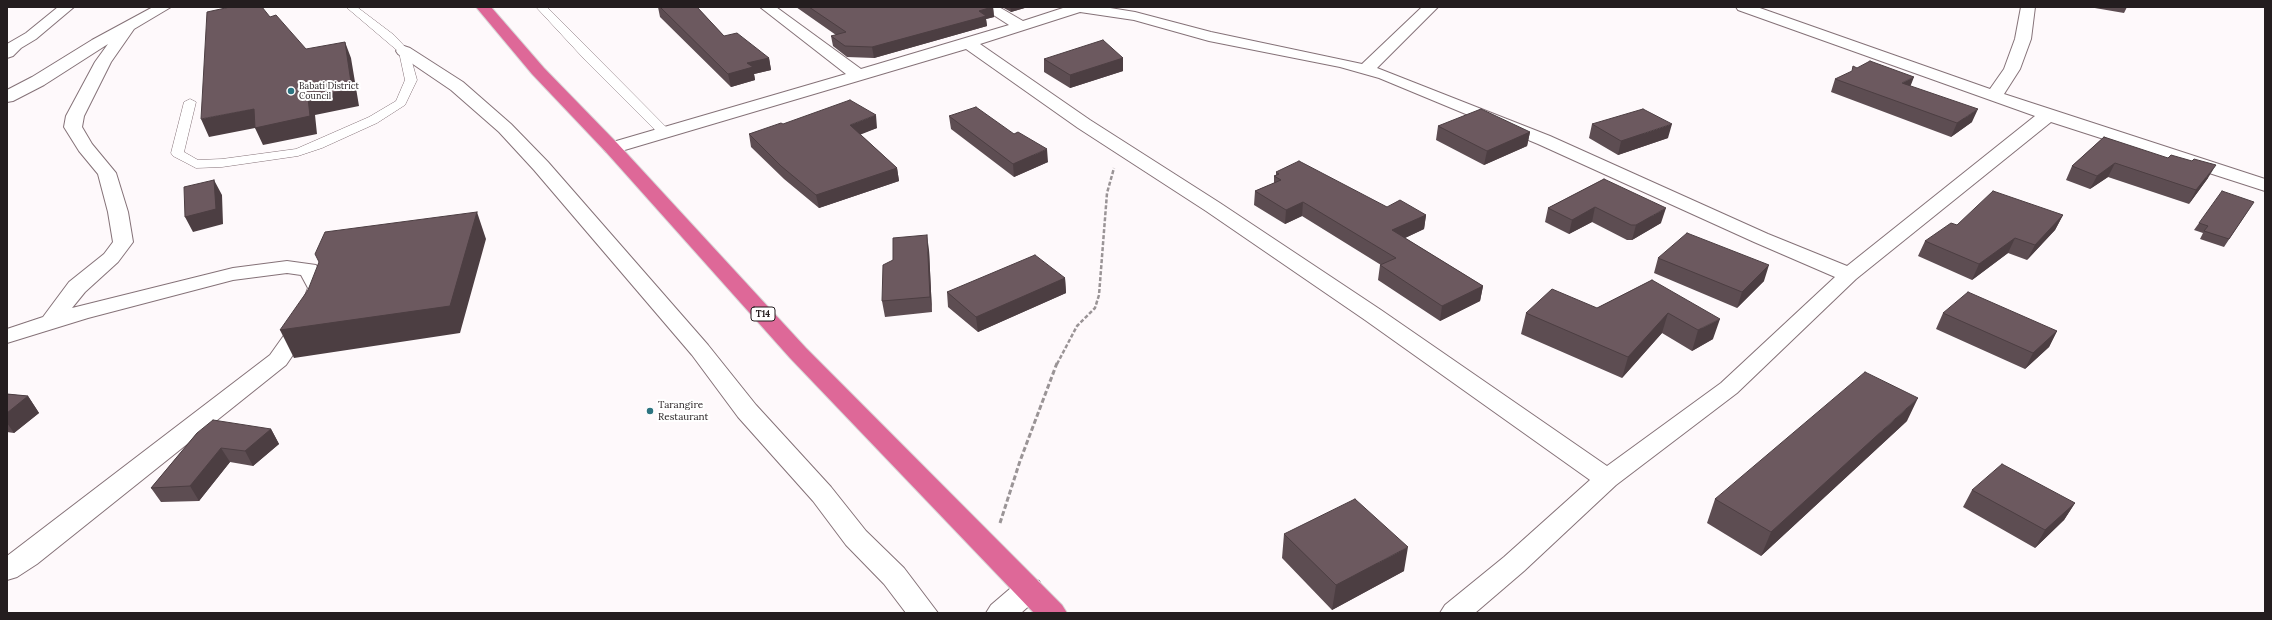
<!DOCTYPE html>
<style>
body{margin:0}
#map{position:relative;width:2272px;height:620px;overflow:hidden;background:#fef9fb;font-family:Lora,serif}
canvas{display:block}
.frame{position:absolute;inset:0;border:8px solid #241d1f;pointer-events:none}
</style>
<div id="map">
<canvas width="2272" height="620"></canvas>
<div class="frame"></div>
</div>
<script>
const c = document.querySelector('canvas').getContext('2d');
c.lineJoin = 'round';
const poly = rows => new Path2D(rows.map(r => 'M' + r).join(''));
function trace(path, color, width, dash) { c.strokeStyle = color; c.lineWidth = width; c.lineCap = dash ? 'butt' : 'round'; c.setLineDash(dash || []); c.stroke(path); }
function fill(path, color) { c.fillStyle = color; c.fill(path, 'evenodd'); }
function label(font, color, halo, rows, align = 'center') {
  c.font = font + ' Lora,serif'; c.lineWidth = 4; c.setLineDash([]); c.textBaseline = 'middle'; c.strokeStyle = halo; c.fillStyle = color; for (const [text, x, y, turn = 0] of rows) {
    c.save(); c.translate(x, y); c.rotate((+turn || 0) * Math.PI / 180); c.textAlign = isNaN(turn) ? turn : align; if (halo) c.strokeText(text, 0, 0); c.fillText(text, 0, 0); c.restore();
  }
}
const pathFar1 = poly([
 [1057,364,1077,326,1095,308,1099,295,1107,193,1114,168]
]);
const path = poly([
 [1000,523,1020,461,1057,363]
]);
const lane = poly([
 [346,7,357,7,394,35,409,51,417,80,405,105,377,123,322,148,298,156,222,167,196,168,173,156,171,153,184,102,190,99,196,102,184,152,198,160,222,159,296,149,369,117,396,101,405,80,399,52,346,7],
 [536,7,547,7,668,129,670,132,668,135,660,135,586,61,536,7]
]);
const street = poly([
 [58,7,74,7,36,39,21,48,13,56,7,58,7,44,26,33,58,7],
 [153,7,171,7,134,29,111,62,84,116,82,127,92,144,116,173,128,212,133,242,118,262,85,292,72,308,233,268,287,261,316,265,330,288,319,317,286,365,37,564,17,577,7,580,7,556,270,355,297,317,308,288,301,275,287,273,233,280,88,318,7,343,7,329,43,317,69,282,104,254,113,242,108,212,98,174,79,151,64,127,66,116,95,62,108,44,44,85,13,101,7,102,7,90,32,77,92,40,153,7],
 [760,7,776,7,861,69,1009,25,981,7,999,7,1023,21,1066,7,1104,7,1135,12,1211,32,1362,64,1422,7,1438,7,1377,68,1550,136,1768,234,1847,266,2035,116,1738,10,1736,7,1757,7,1990,89,2004,69,2015,39,2021,7,2035,7,2031,39,2020,69,2004,94,2265,179,2265,191,2051,122,1856,279,1737,393,1616,485,1524,571,1475,613,1440,613,1445,605,1504,557,1590,480,1365,320,1206,211,1078,128,966,49,618,152,612,153,606,152,603,148,606,144,846,74,760,7],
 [1080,12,1134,20,1209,41,1340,67,1379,78,1538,144,1754,242,1835,277,1721,383,1607,466,1381,310,1220,203,1090,120,980,44,1080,12],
 [404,46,410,48,463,82,511,124,548,162,708,345,756,405,831,487,866,531,904,568,938,613,906,613,884,584,846,545,813,501,738,417,692,355,534,170,499,132,451,90,398,54,396,51,398,48,404,46],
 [1029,578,1039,581,1043,589,1039,597,1021,613,986,613,991,605,1019,581,1029,578]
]);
const highway = poly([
 [476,7,491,7,544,68,618,144,806,348,1062,605,1067,613,1034,613,790,358,606,152,532,74,476,7]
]);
const wall = poly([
 [658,7,697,7,724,36,769,58,771,70,754,74,755,80,731,87,660,17],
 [796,7,993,7,994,17,986,19,987,26,874,58,847,57,833,46,831,36,836,35],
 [1002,7,1028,7,1011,12],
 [2089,7,2127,7,2124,13],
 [1123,58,1123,71,1070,88,1044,72,1044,59],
 [1835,79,1910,86,1972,122,1951,137,1831,92],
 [949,116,1048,162,1014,177,951,129],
 [783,124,877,128,860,134,897,168,899,181,819,208,784,179,751,147,749,134],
 [1592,124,1668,138,1618,155,1589,138],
 [1438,126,1530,132,1527,146,1484,165,1436,140],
 [2104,137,2208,178,2189,204,2108,177,2090,189,2066,180,2072,166],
 [1276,172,1387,207,1426,215,1424,229,1405,238,1483,286,1480,301,1440,321,1378,280,1380,265,1381,265,1302,216,1285,224,1254,205,1255,191,1274,183,1274,176,1276,175],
 [1604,179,1661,223,1632,240,1627,240,1592,222,1569,234,1545,222,1548,208],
 [2249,209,2224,247,2200,239,2203,233,2194,230,2199,223],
 [2063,215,2055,230,2027,260,2008,253,1972,280,1918,256,1925,241,1957,225],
 [929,250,932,312,885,317,882,301],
 [1658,258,1764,281,1737,308,1654,273],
 [1065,278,1066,293,978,332,948,307,947,292],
 [1652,280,1713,339,1692,351,1662,333,1622,378,1521,334,1526,313,1597,308],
 [1943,313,2057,331,2049,347,2025,369,1936,329],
 [7,394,28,396,39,413,14,433,7,432],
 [1907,421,1761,556,1707,523,1715,499],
 [271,429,279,444,253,466,230,462,199,501,161,502,151,488,197,433],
 [1972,490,2075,503,2064,520,2035,548,1963,507],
 [1284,534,1404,571,1332,610,1282,558]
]);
const shadedWall = poly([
 [993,7,994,17,986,19,987,26,874,58,872,47,979,11],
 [1010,7,1028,7,1011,12],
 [345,42,351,58,359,106,315,115,317,134,263,145,255,128,209,137,201,119,308,98],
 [769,58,771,70,754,74,755,80,731,87,728,74,747,63],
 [1123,58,1123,71,1070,88,1070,75],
 [1914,77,1909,90,1902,83],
 [1978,109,1972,122,1951,137,1957,123],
 [876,115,877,128,852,138,850,125],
 [1672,124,1668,138,1618,155,1621,141],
 [1530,132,1527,146,1484,165,1487,151],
 [1047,149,1048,162,1014,177,1013,164],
 [2115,163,2108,177,2090,189,2097,176],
 [2216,165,2208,178,2189,204,2196,190],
 [897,168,899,181,819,208,816,195],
 [214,180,222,195,223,224,193,232,185,217],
 [1303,202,1302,216,1285,224,1286,210],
 [1595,207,1592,222,1569,234,1572,220],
 [1666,208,1661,223,1632,240,1636,225],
 [477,212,486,239,460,333,294,358,280,330],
 [1426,215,1424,229,1390,245,1392,230],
 [2063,215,2055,230,2027,260,2035,245],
 [927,235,929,250,932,312,930,297],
 [2015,238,2008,253,1972,280,1979,264],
 [1769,265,1764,281,1737,308,1742,292],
 [1065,278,1066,293,978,332,976,317],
 [1483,286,1480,301,1440,321,1442,306],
 [1668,313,1662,333,1622,378,1628,357],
 [1720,319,1713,339,1692,351,1698,330],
 [2057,331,2049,347,2025,369,2033,353],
 [28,396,39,413,14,433,7,423,7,413],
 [1918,398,1907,421,1761,556,1771,532],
 [271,429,279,444,253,466,245,451],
 [221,448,230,462,199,501,190,486],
 [2075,503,2064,520,2035,548,2045,530],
 [1408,547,1404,571,1332,610,1336,585]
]);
const building = poly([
 [230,7,262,7,270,17,276,15,306,49,345,42,352,89,308,98,310,116,255,128,254,109,201,119,207,12,230,7],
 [660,7,697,7,724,36,737,33,769,58,747,63,753,67,728,74,660,7],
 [809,7,992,7,979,11,986,16,872,47,845,46,831,36,846,32,809,7],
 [1103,40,1123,58,1070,75,1044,59,1103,40],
 [1870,61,1914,77,1902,83,1978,109,1957,123,1835,79,1852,71,1853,66,1857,68,1870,61],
 [850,100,876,115,850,125,897,168,816,195,781,166,749,134,781,123,783,124,850,100],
 [976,107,1014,134,1018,132,1047,149,1013,164,949,116,976,107],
 [1481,109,1530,132,1487,151,1438,126,1481,109],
 [1643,109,1672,124,1621,141,1592,124,1643,109],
 [2104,137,2168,158,2171,155,2192,161,2194,159,2216,165,2196,190,2115,163,2097,176,2072,166,2104,137],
 [1299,161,1387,207,1400,200,1426,215,1392,230,1483,286,1442,306,1380,265,1396,258,1303,202,1286,210,1255,191,1281,180,1274,176,1279,174,1276,172,1299,161],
 [1604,179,1666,208,1636,225,1631,225,1595,207,1572,220,1548,208,1604,179],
 [214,180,216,209,185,217,184,187,214,180],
 [1993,191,2063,215,2035,245,2015,238,1979,264,1925,241,1951,223,1957,225,1993,191],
 [2222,191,2254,202,2229,239,2204,231,2208,226,2199,223,2222,191],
 [477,212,450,306,280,330,308,290,319,262,315,254,325,232,477,212],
 [1687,233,1769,265,1742,292,1658,258,1687,233],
 [927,235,930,297,882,301,883,265,893,260,893,238,927,235],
 [1035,255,1065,278,976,317,947,292,1035,255],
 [1652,280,1720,319,1698,330,1668,313,1628,357,1526,313,1552,289,1597,308,1652,280],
 [1968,292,2057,331,2033,353,1943,313,1968,292],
 [1865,372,1918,398,1771,532,1715,499,1865,372],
 [7,394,28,396,7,413,7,394],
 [213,420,271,429,245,451,221,448,190,486,151,488,197,433,213,420],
 [2002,464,2075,503,2045,530,1972,490,2002,464],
 [1355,499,1408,547,1336,585,1284,534,1355,499]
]);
const markers = [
 [291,91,4,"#2d7481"],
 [650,411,4,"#2d7481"]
];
const farPoinames = [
 ["Babati District",299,86],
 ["Council",299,96]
];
const shields = [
 [763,314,24]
];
const shieldNames = [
 ["T14",763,314]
];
const poiNames = [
 ["Tarangire",658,405],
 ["Restaurant",658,417]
];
trace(lane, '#857278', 1);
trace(street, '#857278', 2);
trace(highway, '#d8d6d7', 2);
trace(pathFar1, '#9a9496', 2.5, [4, 2]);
trace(path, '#9a9496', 3, [5, 2.5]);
fill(lane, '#fff');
fill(street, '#fff');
fill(highway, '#de6898');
fill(wall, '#5d4d52');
fill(shadedWall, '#4c3e42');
fill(building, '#6c595f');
trace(building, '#4c3e42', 1);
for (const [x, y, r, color] of markers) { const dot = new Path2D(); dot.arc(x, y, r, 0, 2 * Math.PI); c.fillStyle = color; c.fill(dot); trace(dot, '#fff', 1.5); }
label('9px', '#241d1f', '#fff', farPoinames, 'left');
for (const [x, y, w] of shields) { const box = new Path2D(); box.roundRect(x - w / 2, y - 7, w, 14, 3); c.fillStyle = '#fff'; c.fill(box); trace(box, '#241d1f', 1); }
label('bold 9px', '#241d1f', null, shieldNames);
label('10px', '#241d1f', '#fff', poiNames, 'left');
</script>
